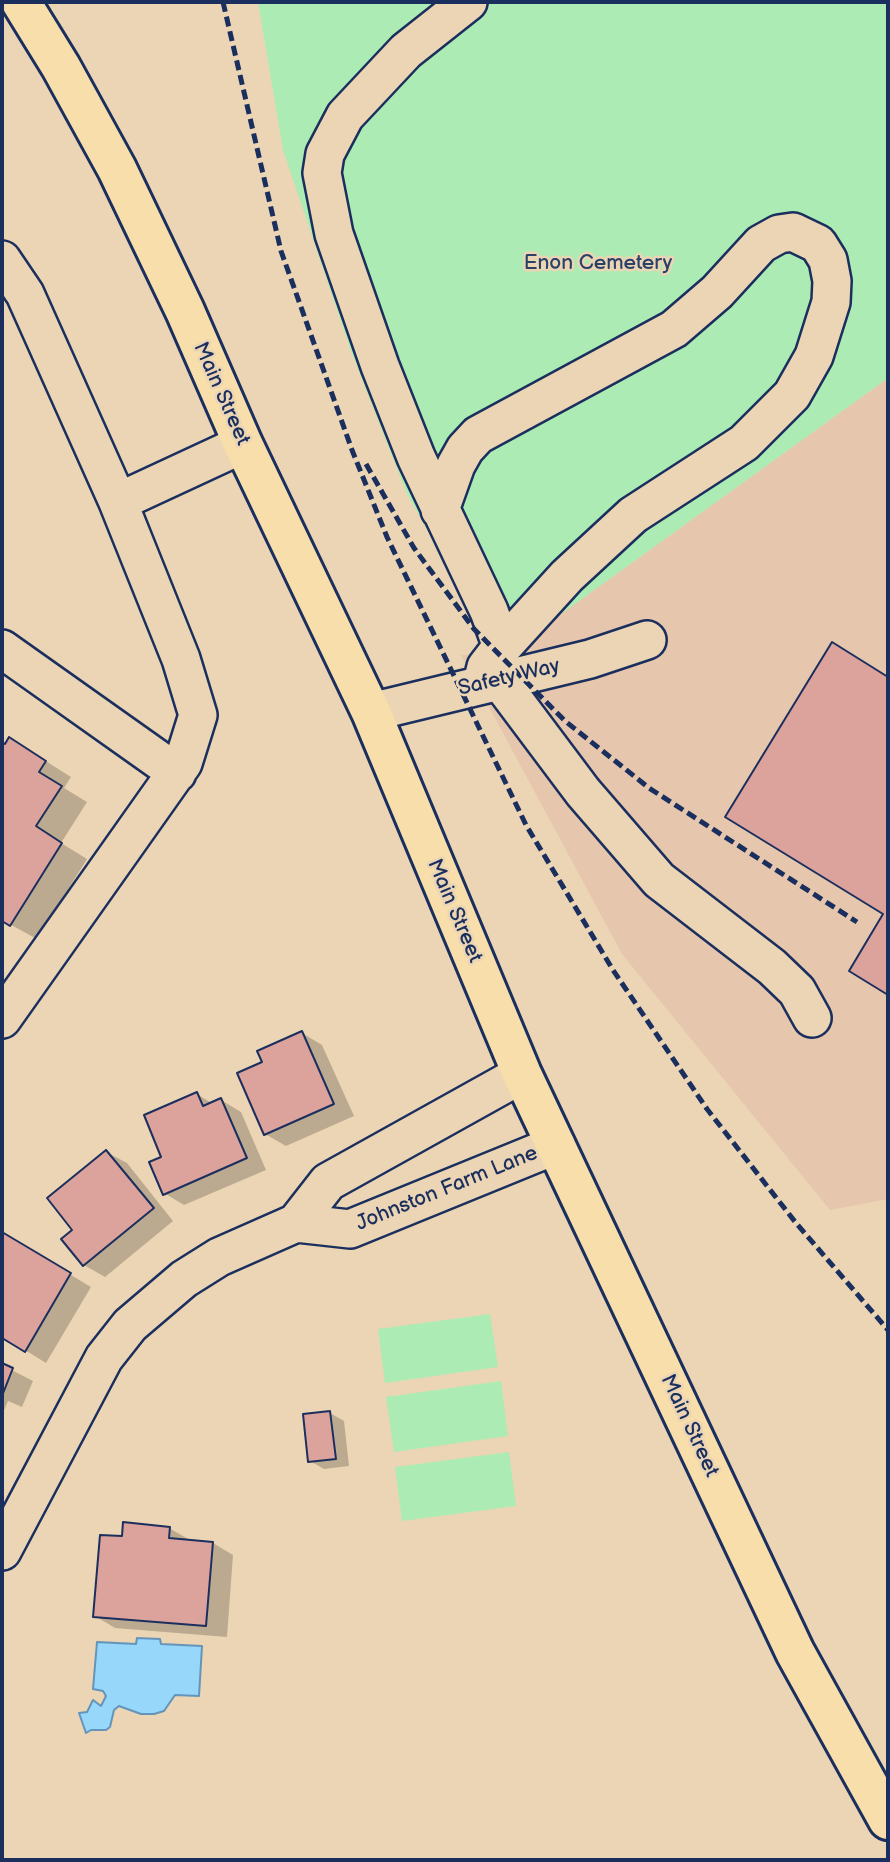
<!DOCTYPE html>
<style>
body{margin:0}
#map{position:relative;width:890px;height:1862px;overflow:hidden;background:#ebd5b4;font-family:"Balsamiq Sans",sans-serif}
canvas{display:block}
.frame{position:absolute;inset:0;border:4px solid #1b2f5e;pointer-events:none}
</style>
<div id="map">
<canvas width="890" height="1862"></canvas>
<div class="frame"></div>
</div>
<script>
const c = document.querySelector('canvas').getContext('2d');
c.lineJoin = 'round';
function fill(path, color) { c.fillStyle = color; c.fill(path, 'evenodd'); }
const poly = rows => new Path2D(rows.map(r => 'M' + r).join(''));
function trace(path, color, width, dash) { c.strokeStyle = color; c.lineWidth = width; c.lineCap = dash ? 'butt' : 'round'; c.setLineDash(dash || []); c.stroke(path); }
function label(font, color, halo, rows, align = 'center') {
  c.font = font + ' "Balsamiq Sans",sans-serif'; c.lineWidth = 5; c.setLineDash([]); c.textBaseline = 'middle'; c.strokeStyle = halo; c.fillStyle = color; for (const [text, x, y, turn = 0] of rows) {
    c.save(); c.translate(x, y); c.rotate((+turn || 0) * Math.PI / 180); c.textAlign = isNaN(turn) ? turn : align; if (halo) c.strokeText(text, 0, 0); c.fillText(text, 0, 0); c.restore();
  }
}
const built = poly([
 [888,378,888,1199,830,1210,622,954,461,655,507,653]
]);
const green = poly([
 [258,2,888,2,888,378,507,653,452,573,407,494,351,351,283,150],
 [490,1314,498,1367,385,1383,378,1329],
 [501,1381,508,1436,394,1452,386,1397],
 [509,1452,516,1506,402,1521,395,1467]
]);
const water = poly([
 [137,1638,160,1639,161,1644,202,1646,199,1696,175,1695,164,1711,154,1714,141,1714,119,1706,114,1710,110,1727,106,1730,91,1730,86,1733,79,1713,87,1712,93,1700,101,1706,106,1696,103,1691,93,1689,97,1642,136,1644,137,1638]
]);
const shadow = poly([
 [859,660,888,678,888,993,851,970,885,914],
 [2,743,36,755,71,777,64,788,87,802,61,843,87,859,37,939,2,920],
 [302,1033,322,1045,354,1116,286,1146,265,1134,264,1063],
 [197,1094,213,1104,221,1100,241,1112,266,1170,184,1205,164,1193],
 [106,1152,127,1163,173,1221,105,1277,84,1265,75,1230],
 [2,1234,91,1287,46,1363,2,1336],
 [2,1365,33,1381,22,1407,8,1401,2,1415],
 [330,1413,344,1421,349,1466,324,1469,310,1461],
 [169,1528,190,1540,213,1543,233,1555,227,1637,115,1628,95,1616,124,1538]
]);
const building = poly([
 [832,642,888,677,888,995,849,971,883,914,725,817,832,642],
 [9,737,46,761,39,772,62,786,36,826,62,843,10,926,2,921,2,742,5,744,9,737],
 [302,1031,334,1104,264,1135,237,1073,262,1062,257,1051,302,1031],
 [197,1092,203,1106,221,1098,247,1158,163,1195,149,1162,161,1157,144,1115,197,1092],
 [106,1150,154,1208,83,1266,61,1239,72,1230,47,1198,106,1150],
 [2,1232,71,1273,25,1352,2,1338,2,1232],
 [2,1363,13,1368,2,1396,2,1363],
 [330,1411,336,1459,308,1462,303,1414,330,1411],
 [123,1522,170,1527,169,1538,213,1542,206,1626,93,1617,100,1535,122,1536,123,1522]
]);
const minor = poly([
 [468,2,406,51,345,116,325,154,322,173,334,234,380,366,416,457,489,611,502,647],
 [2,260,25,294,118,502],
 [440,510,456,465,465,449,478,435,674,329,717,292,761,244,779,234,793,232,818,244,828,260,832,281,831,302,814,356,792,395,744,443,633,515,567,576,496,654,486,667,482,683],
 [2,649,177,773],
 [499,680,583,792,659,880,772,967,797,991,812,1018],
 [371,712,590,659,647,640],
 [2,1019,183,763,198,715,181,659,118,502,243,444],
 [296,1223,328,1182,522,1074],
 [2,1551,104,1358,130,1325,184,1279,219,1257,296,1223,350,1229,556,1145]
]);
const major = poly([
 [21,2,61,67,117,169,185,311,243,444,371,712,522,1074,795,1652,888,1820]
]);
const rail = poly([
 [223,2,281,251,352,450,387,537,526,825,613,970,707,1109,796,1223,888,1330],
 [366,464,414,548,474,629,565,721,649,788,857,922]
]);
const parkNames = [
 ["Enon Cemetery",598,264]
];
const streetNames = [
 ["Main Street",221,394,66],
 ["Safety Way",509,678,-13],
 ["Main Street",454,911,67],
 ["Johnston Farm Lane",447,1189,-22],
 ["Main Street",689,1426,65]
];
fill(built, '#e6c6ad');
fill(green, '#acecb4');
fill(water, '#97d7f9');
trace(water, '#6594bb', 2);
fill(shadow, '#0003');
fill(building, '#dca29c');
trace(building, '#1b2f5e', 2);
trace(minor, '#1b2f5e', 42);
trace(major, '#1b2f5e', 44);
trace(minor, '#ebd5b4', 37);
trace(major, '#f8deab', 38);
trace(rail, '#1b2f5e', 5, [10, 5]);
label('21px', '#2a4267', '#ebd5b4', parkNames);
label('21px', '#1b2f5e', '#ebd5b4', streetNames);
</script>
